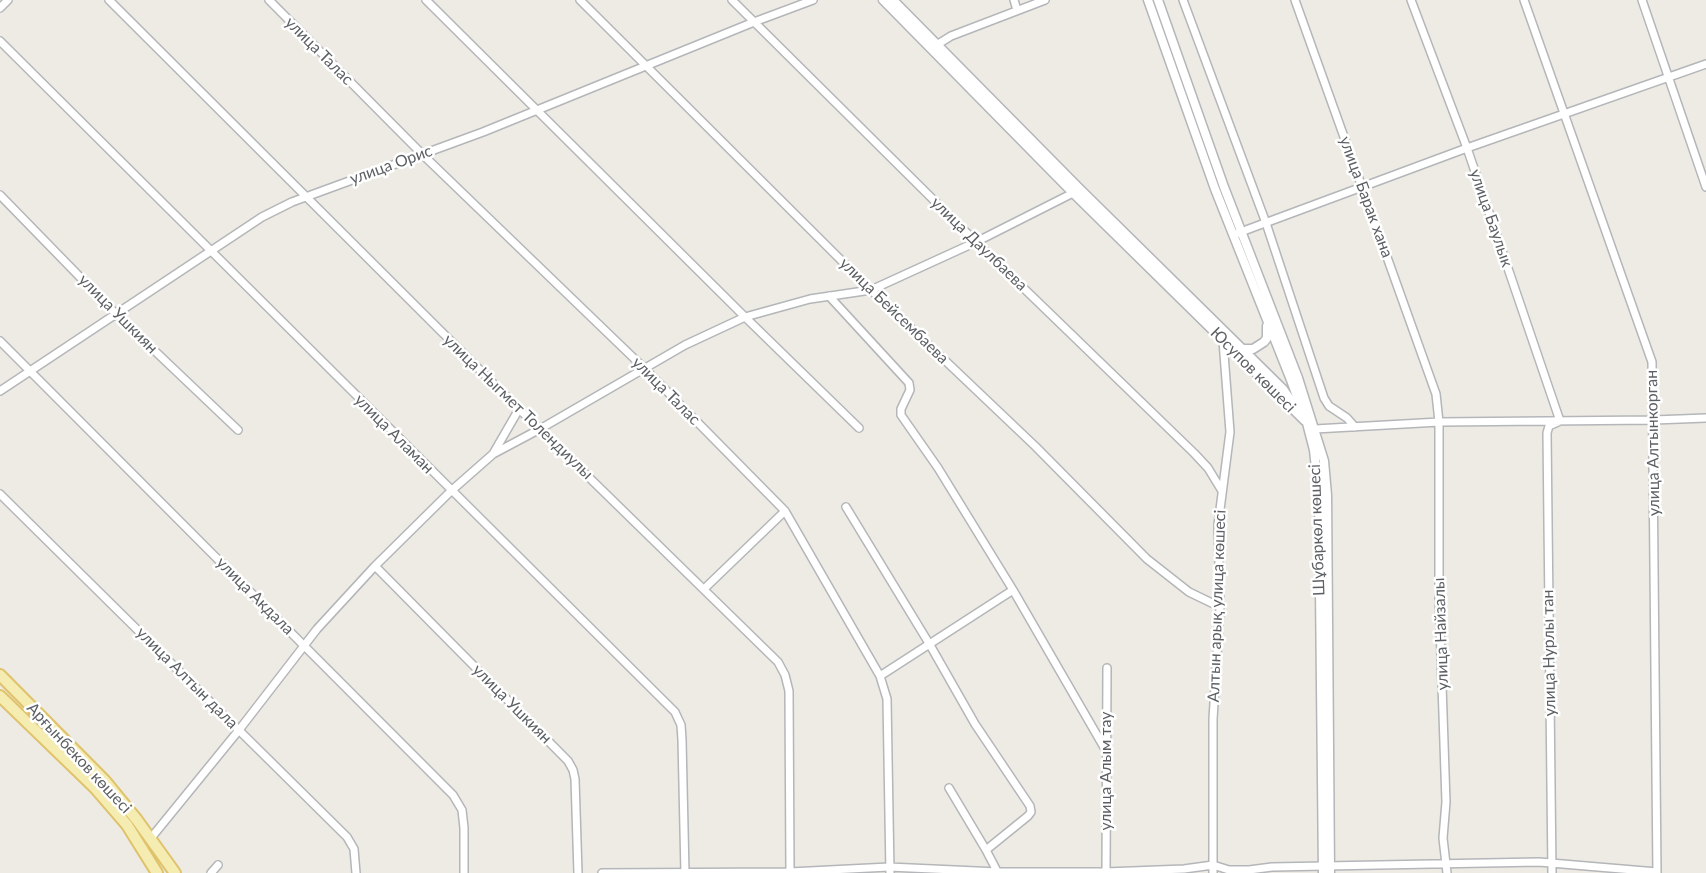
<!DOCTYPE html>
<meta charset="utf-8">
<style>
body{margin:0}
canvas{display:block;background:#edebe4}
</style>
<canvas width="1706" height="873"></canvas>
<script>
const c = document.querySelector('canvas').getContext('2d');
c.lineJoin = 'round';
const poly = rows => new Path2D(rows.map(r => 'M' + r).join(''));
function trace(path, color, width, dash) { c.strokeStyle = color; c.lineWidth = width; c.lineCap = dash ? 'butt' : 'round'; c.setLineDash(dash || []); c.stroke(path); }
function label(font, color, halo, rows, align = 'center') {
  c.font = font + ' Lato,sans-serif'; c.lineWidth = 5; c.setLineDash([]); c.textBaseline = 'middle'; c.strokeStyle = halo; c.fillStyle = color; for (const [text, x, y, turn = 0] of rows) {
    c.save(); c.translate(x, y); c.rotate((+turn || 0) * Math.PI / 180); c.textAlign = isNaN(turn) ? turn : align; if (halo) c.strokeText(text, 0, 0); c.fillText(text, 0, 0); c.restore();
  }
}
const minor = poly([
 [109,0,519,409,778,662,785,675,789,691,790,873],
 [269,0,422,154,644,368,785,511,880,676,887,699,890,873],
 [426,0,745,317,859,428],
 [580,0,871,290,1035,446,1147,559,1189,592,1220,607],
 [732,0,976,242,1194,453,1208,468,1222,491],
 [1014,0,1017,10],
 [1183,0,1266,223,1324,398,1329,406,1347,418,1355,427],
 [1295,0,1436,394,1439,422,1439,597,1446,802,1443,838,1447,873],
 [1411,0,1467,148,1560,421,1549,426,1547,433,1552,873],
 [1524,0,1652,362,1657,873],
 [1642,0,1706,187],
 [0,8,8,0],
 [0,41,675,712,681,725,682,740,685,873],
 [935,46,951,36,1045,0],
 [0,195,116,314,238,430],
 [1238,233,1467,148,1706,64],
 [829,296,909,383,910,390,901,409,901,415,938,468,1013,590,880,676],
 [0,341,453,795,462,810,464,828,464,873],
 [0,391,262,217,292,202,483,132,754,22,813,0],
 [1315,429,1439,422,1654,420,1706,418],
 [493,454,519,409],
 [0,494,347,837,354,849,356,873],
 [846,507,930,645,975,724,1030,806,1031,812,1028,816,986,850,998,873],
 [375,566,568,761,573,770,575,779,578,873],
 [704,589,785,511],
 [1013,590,1105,749],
 [949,788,986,850],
 [151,838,239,730,317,629,375,566,451,491,493,454,540,429,685,345,745,317,810,299,871,290,976,242,1075,192],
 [211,873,218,865],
 [602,873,790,872,889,867,998,872,1106,872,1184,869,1213,865,1229,870,1249,870,1272,867,1539,862,1657,872],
 [1106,873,1107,668],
 [1213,873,1213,719,1220,607,1218,525,1230,432,1223,341]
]);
const tertiary = poly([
 [883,0,1073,193,1305,421],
 [893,0,1080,189,1283,389,1294,405],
 [1148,0,1215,189,1291,380,1307,423,1314,450,1319,496,1323,873],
 [1158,0,1224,187,1298,378,1324,461,1327,495,1330,873],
 [1243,349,1253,349,1264,342,1267,338,1267,326]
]);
const primary = poly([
 [0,675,105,781,137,820,175,873],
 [0,696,95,788,127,825,157,873]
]);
const streetNames = [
 ["улица Талас",319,51,45],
 ["улица Орис",391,165,-20],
 ["улица Барак хана",1366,197,70],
 ["улица Баулык",1491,218,71],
 ["улица Даулбаева",979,244,44],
 ["улица Бейсембаева",894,311,44],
 ["улица Ушкиян",118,314,45],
 ["Юсупов көшесі",1253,370,45],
 ["улица Талас",666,391,45],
 ["улица Ныгмет Толендиулы",518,407,44],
 ["улица Аламан",394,434,45],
 ["улица Алтынкорган",1653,443,-91],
 ["Шұбаркөл көшесі",1317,530,-92],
 ["улица Акдала",255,596,45],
 ["Алтын арық улица көшесі",1217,606,-88],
 ["улица Найзалы",1441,634,-92],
 ["улица Нурлы тан",1549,653,-91],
 ["улица Алтын дала",187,678,45],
 ["улица Ушкиян",512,704,45],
 ["Арғынбеков көшесі",79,758,47],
 ["улица Алым тау",1106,771,-90]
];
trace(minor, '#b4b6b9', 10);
trace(tertiary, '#b4b6b9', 11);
trace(primary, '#dfc26b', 14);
trace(minor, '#fff', 7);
trace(tertiary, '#fff', 8);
trace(primary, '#f5ecb1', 10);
label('16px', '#5c5f63', '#fff', streetNames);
</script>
